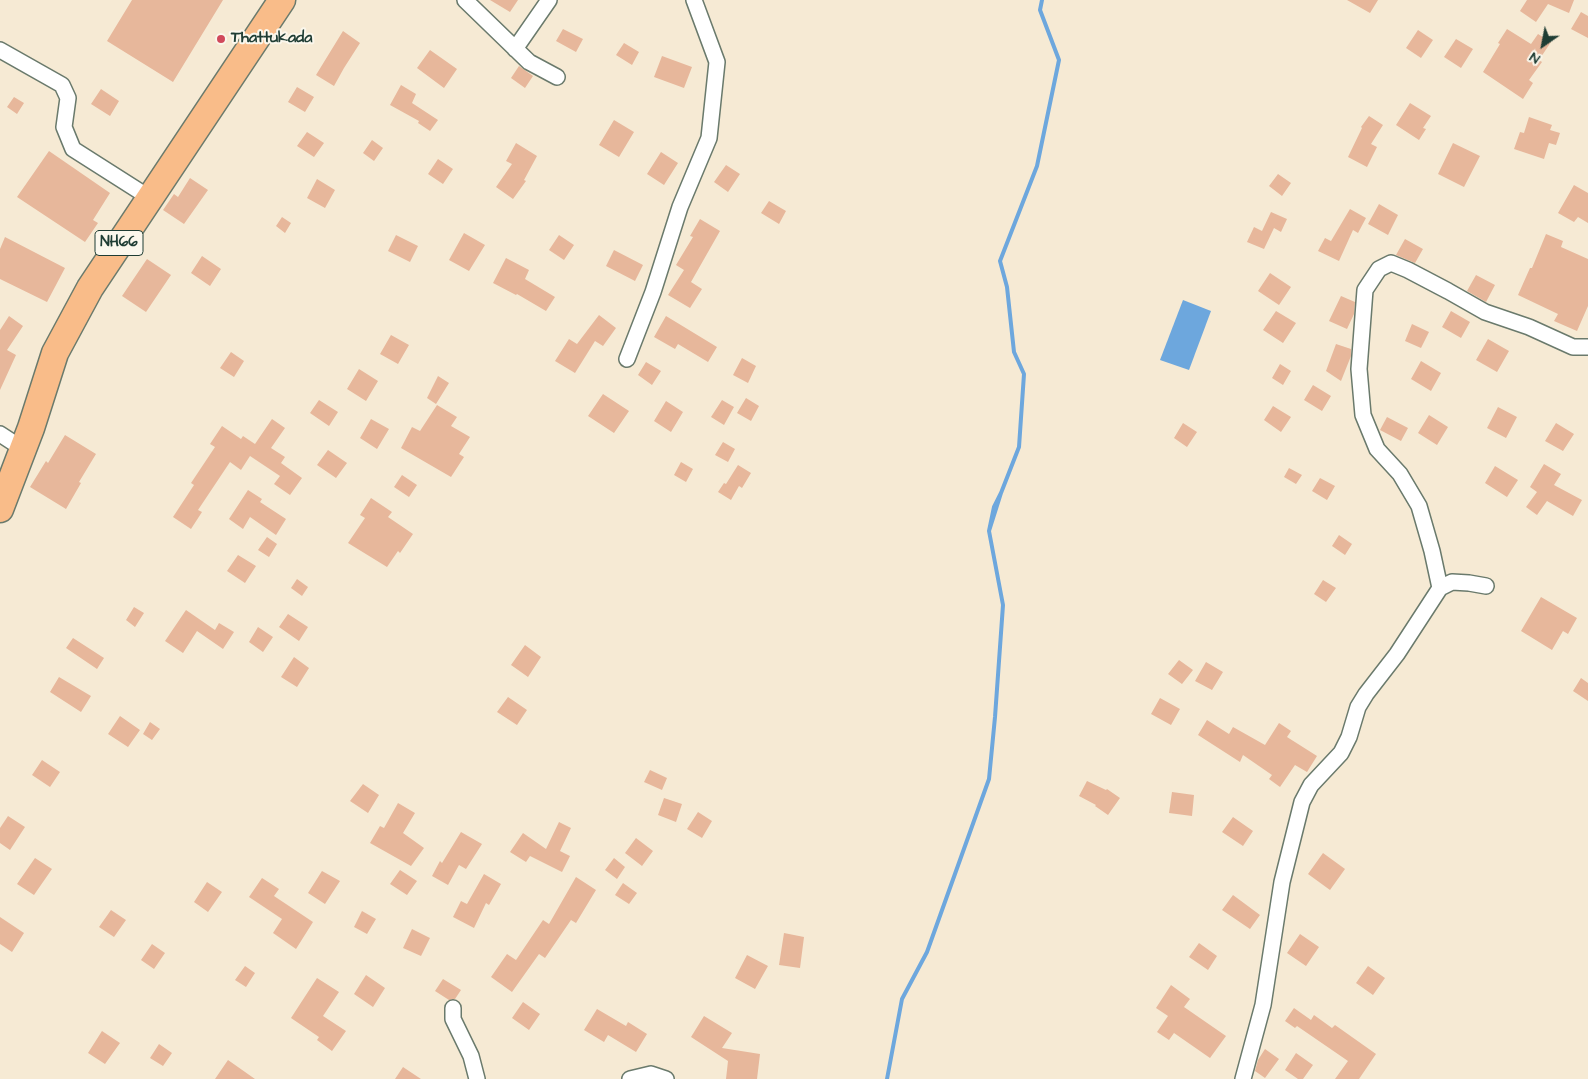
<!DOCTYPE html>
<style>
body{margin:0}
#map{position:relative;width:1588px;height:1079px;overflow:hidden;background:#f6ead4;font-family:"Architects Daughter",sans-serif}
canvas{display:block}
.north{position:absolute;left:1518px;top:20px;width:50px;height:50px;-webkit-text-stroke:4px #fbf7ec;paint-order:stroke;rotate:213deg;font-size:14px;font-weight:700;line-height:20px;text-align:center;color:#1f3d34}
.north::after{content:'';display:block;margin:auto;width:18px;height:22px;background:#1f3d34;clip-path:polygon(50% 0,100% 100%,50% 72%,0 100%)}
</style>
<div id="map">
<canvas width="1588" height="1079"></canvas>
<div class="north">N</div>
</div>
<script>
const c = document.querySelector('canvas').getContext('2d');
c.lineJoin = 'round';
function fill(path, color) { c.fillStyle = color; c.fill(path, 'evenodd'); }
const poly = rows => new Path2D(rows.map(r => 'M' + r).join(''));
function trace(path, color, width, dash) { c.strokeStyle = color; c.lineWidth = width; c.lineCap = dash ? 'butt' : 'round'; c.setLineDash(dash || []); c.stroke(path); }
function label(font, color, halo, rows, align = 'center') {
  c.font = font + ' "Architects Daughter",sans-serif'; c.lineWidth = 4; c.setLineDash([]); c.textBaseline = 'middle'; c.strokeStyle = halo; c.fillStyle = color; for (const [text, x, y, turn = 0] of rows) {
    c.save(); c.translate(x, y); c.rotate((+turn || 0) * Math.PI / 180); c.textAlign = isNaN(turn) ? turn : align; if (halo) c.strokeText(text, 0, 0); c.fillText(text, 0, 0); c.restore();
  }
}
const water = poly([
 [1183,300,1211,311,1189,370,1160,360]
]);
const stream = poly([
 [1001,493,1019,447,1024,374,1014,352,1007,287,1000,261,1037,166,1059,60,1040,10,1042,0],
 [887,1079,902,999,927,952,989,779,995,717,1003,605,989,531,994,507,1001,493,989,531]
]);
const building = poly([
 [132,0,223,0,173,82,107,41],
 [490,0,518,0,510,12],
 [1347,0,1378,0,1370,13],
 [1527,0,1574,0,1569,13,1548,4,1536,22,1520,11],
 [1581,12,1588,16,1588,38,1571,29],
 [563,29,583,39,576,52,556,41],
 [1507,29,1531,44,1538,34,1551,42,1539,60,1542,62,1529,80,1533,83,1523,99,1483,72,1500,44,1498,43],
 [1418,30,1433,40,1421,58,1406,48],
 [343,31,360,43,344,68,334,86,316,75],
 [1456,39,1473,49,1461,68,1444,57],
 [624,43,639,52,632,65,616,55],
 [430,50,457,69,444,88,417,68],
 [662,56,692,67,684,88,654,77],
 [519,66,533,76,525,88,511,78],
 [401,85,416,94,412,103,438,120,430,131,418,123,419,121,390,105],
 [297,87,314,97,305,112,288,102],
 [101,89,119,101,110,116,91,104],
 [14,97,24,103,17,114,7,107],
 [1410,103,1431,116,1423,128,1426,129,1419,140,1396,125],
 [1369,116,1383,125,1371,144,1377,147,1367,167,1348,157,1362,128,1361,127],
 [1529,117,1552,125,1550,130,1560,133,1556,145,1549,143,1544,159,1514,149,1520,132,1524,133],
 [614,120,634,132,619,157,599,145],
 [307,132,324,143,314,157,297,146],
 [372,140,383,148,374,161,363,153],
 [516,143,537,156,524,180,526,181,513,199,496,187,512,164,506,161],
 [1453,143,1480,156,1464,187,1438,174],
 [49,151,110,193,93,220,98,223,85,242,17,197],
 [661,152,678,163,664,185,647,174],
 [438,159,453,169,443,184,428,174],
 [726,165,740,174,728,192,714,182],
 [1278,174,1291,183,1282,196,1269,186],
 [190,178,208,190,184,224,163,210,174,194,178,197],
 [317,179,335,190,325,208,307,198],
 [1574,185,1588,193,1588,223,1578,217,1574,222,1558,213],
 [769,201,786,211,779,224,761,213],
 [1379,204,1398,215,1388,235,1368,224],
 [1350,209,1366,218,1358,233,1353,230,1339,261,1318,251,1325,238,1331,241],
 [1271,212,1287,219,1281,232,1274,228,1264,249,1247,242,1254,227,1262,231],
 [282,217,291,223,285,233,276,226],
 [700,219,720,231,691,282,702,289,690,308,668,295,684,270,676,265,693,237,690,236],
 [464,233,485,245,469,271,449,260],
 [1546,234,1563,241,1561,247,1588,259,1588,306,1577,331,1554,321,1558,314,1518,295,1530,268,1532,268],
 [396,235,418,246,410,262,388,251],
 [559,235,574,245,564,260,549,250],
 [5,237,65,268,47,302,0,279,0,249],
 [1405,239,1423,249,1415,263,1396,255],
 [614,250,643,265,635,281,606,266],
 [202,256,221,269,210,286,191,273],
 [506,258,529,270,525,279,555,297,546,311,517,294,516,295,493,283],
 [147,259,171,275,146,312,122,296],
 [1270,273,1291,287,1279,305,1258,291],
 [1476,275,1495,285,1486,302,1467,291],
 [1341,296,1355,302,1354,314,1347,329,1329,321],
 [1276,311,1296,323,1283,343,1263,330],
 [1451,311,1470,322,1461,338,1442,327],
 [599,315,616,328,603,346,595,341,575,373,555,361,569,339,577,344],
 [9,316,23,326,7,350,16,355,0,390,0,330],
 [666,316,717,347,708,362,678,344,675,349,654,337],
 [1412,324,1429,332,1421,348,1405,341],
 [391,335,409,345,398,364,380,354],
 [1488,339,1509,351,1497,372,1476,360],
 [1336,344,1351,349,1351,356,1341,381,1326,371],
 [231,352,244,361,234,377,220,368],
 [742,358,756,366,748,383,733,375],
 [1421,361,1441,373,1431,391,1411,379],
 [646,362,661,371,652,385,638,375],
 [1280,364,1291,371,1283,385,1272,378],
 [359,369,378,381,366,401,347,389],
 [438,376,449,383,436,404,427,398],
 [1313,385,1331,396,1322,411,1304,400],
 [603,394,629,411,614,433,588,416],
 [746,398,759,406,751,421,737,413],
 [319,400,338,412,329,426,310,413],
 [722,400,734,407,724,425,711,417],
 [666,401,683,412,671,432,654,421],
 [437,405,457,417,451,426,470,437,459,454,464,457,451,477,401,448,412,427,420,431],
 [1273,406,1291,417,1281,432,1264,420],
 [1498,407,1517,417,1506,438,1487,428],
 [1429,415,1448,427,1437,445,1418,433],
 [1387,417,1408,428,1401,441,1380,430],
 [272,419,285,428,271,448,285,457,281,463,302,478,290,495,274,484,280,476,250,456,241,470,230,462,198,510,202,512,191,529,173,517,194,485,191,483,215,447,210,444,222,426,241,439,243,436,255,444],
 [371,419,389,429,377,449,360,438],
 [1183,423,1197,432,1187,447,1174,438],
 [1556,423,1574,434,1563,451,1545,441],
 [65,435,96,454,79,482,81,483,66,509,30,487,46,461,48,463],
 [723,442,735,449,728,462,715,455],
 [328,450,347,463,336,478,317,465],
 [681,462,693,469,686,482,674,475],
 [1544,464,1561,474,1554,485,1582,500,1573,516,1547,501,1537,515,1526,507,1537,492,1530,487],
 [738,465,751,473,742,488,739,486,731,500,718,492,724,483,726,484],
 [1495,466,1518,480,1507,497,1485,483],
 [1289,468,1302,475,1296,484,1284,477],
 [402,475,417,485,409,497,394,487],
 [1320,478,1335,486,1327,500,1312,491],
 [248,490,262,499,260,502,286,519,276,535,250,517,243,529,229,519],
 [371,498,392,512,388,517,413,534,400,553,398,551,387,567,348,543,365,518,360,515],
 [1339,535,1352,544,1345,555,1332,546],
 [267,537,277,544,269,557,258,550],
 [238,555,256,566,245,583,227,571],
 [297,579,308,587,302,596,291,588],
 [1323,580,1336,588,1326,602,1314,594],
 [1541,597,1577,618,1568,634,1563,631,1552,650,1521,631],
 [134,607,144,613,135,627,126,620],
 [186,610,215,630,219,623,234,632,223,649,197,631,183,653,165,641],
 [288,614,308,627,299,641,279,627],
 [258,627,273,637,263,652,249,642],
 [73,638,104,658,97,669,66,648],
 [525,645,541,657,528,677,511,665],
 [294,657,309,668,297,687,281,677],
 [1179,660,1193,670,1182,684,1168,674],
 [1206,662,1223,672,1212,690,1195,681],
 [59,677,91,696,81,712,50,692],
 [1581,678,1588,683,1588,701,1573,691],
 [508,697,527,710,517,725,497,712],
 [1160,698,1180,709,1171,725,1151,714],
 [120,716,140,730,128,747,108,734],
 [1207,720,1229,734,1233,727,1265,745,1279,723,1291,731,1287,737,1317,756,1307,772,1295,765,1280,787,1269,779,1272,775,1243,755,1240,762,1198,735],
 [150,722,160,729,152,740,143,734],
 [42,760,60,772,50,787,32,775],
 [650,770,667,778,662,790,644,782],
 [1087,781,1106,790,1107,789,1120,798,1108,815,1095,806,1096,805,1079,796],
 [363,784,379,795,368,813,350,801],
 [1172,792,1194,795,1192,816,1169,813],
 [664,798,682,804,676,822,658,815],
 [398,803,415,813,403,833,424,848,411,866,370,843,380,826,384,828],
 [698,812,712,821,702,838,687,829],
 [8,816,25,827,10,850,0,843,0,828],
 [1233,817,1253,831,1243,846,1222,832],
 [559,822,571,828,560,851,570,856,562,872,530,856,526,862,510,852,523,833,546,849],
 [461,832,482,844,466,869,459,865,448,885,432,876,440,861,442,863],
 [636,838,653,851,642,866,625,853],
 [1323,853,1345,869,1330,890,1308,874],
 [35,858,52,869,34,895,17,884],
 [614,858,625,867,617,879,605,870],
 [400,870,417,881,407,895,390,884],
 [322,871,340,881,325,904,308,893],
 [484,874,501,884,489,905,486,903,474,928,453,917,461,901,467,904],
 [576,877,596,890,576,923,571,920,545,958,539,954,512,992,491,977,507,954,516,960,543,920,549,924],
 [262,878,279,889,274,896,313,922,296,949,273,933,282,919,249,897],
 [207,882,222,892,208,912,194,902],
 [623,883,637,893,629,904,615,895],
 [1233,895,1260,915,1250,929,1222,910],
 [111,910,126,920,114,937,99,927],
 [362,911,376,919,367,934,354,927],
 [0,917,24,933,12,952,0,944],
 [412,929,430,938,421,956,403,948],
 [784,933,804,937,800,968,779,965],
 [1300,934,1319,947,1306,966,1287,953],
 [1199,943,1217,956,1208,970,1189,957],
 [152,944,165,953,154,969,141,960],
 [747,955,768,966,755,989,735,978],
 [245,966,255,973,246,987,235,980],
 [1368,966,1385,978,1373,995,1356,983],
 [366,975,385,988,373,1007,354,994],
 [317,978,339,992,323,1016,346,1031,332,1051,317,1040,319,1037,291,1018],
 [443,979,461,990,455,999,449,1000,435,991],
 [1171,985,1190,999,1184,1007,1226,1036,1210,1058,1174,1033,1169,1040,1157,1032,1168,1016,1156,1008],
 [523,1002,540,1014,529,1030,512,1018],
 [1294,1008,1311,1020,1314,1015,1332,1028,1335,1025,1376,1054,1359,1079,1335,1079,1348,1061,1297,1026,1295,1028,1285,1021],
 [597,1009,626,1026,628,1022,647,1034,636,1052,608,1035,604,1042,584,1030],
 [704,1016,732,1033,722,1048,760,1054,757,1079,726,1079,728,1061,691,1037],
 [102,1031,120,1043,105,1064,88,1053],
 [159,1044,172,1053,163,1066,150,1058],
 [1265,1049,1279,1059,1265,1078,1255,1071,1258,1060],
 [1296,1053,1313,1065,1303,1079,1298,1079,1285,1070],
 [228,1060,255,1079,215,1079],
 [403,1067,421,1079,395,1079]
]);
const street = poly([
 [465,0,529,62,557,77],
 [515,49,549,0],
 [0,50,62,85,68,98,64,127,73,149,150,198],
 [627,359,653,292,680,207,709,138,717,62,694,0],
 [0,434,23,449],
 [1440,588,1432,551,1419,506,1400,474,1377,449,1363,415,1359,369,1365,290,1379,269,1391,263,1408,270,1448,291,1485,312,1529,327,1573,347,1588,347],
 [453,1008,453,1019,471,1056,477,1079],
 [630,1079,651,1074,666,1079],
 [1243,1079,1263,1005,1282,882,1302,802,1311,785,1341,753,1349,737,1358,707,1366,694,1397,654,1440,588,1452,582,1469,583,1486,586]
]);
const highway = poly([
 [0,509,31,428,55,353,90,288,282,0]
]);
const markers = [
 [221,39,5,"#d1495b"]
];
const shields = [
 [119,243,48]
];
const shieldNames = [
 ["NH66",119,243]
];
const poiNames = [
 ["Thattukada",231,39]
];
fill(water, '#6da7dd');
trace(stream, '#6da7dd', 4);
fill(building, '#e7b79b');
trace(street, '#6a7a6c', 18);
trace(highway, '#6a7a6c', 29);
trace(street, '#fff', 15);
trace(highway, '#f9bc89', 26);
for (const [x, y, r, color] of markers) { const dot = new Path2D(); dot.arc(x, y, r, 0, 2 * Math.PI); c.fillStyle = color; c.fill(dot); trace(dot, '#fbf7ec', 2); }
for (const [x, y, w] of shields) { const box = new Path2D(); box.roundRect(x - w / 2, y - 12.5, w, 25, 4); c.fillStyle = '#fbf7ec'; c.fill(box); trace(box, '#1f3d34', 1); }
label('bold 15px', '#1f3d34', null, shieldNames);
label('bold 16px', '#1f3d34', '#fbf7ec', poiNames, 'left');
</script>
